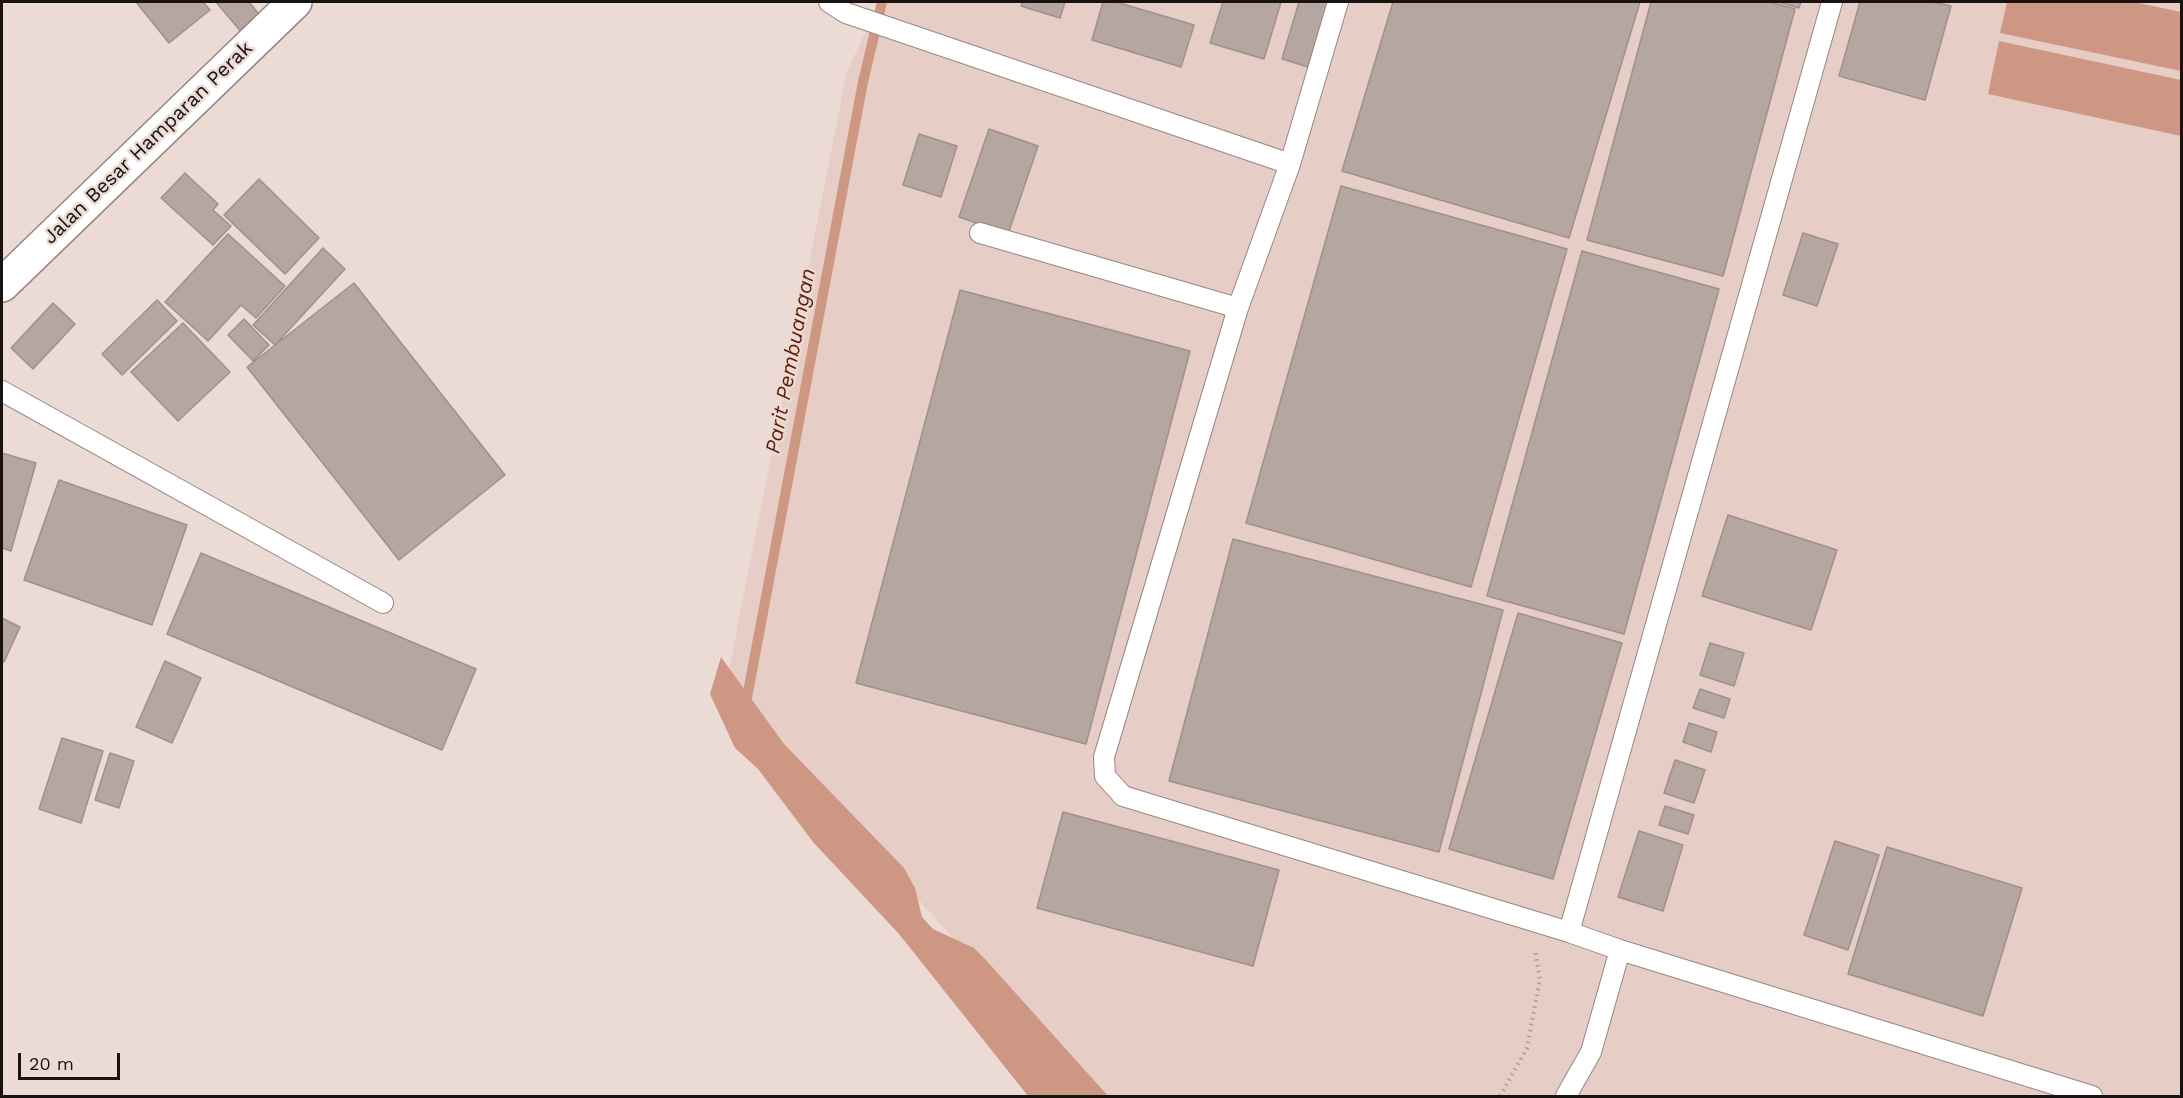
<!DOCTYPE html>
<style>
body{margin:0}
#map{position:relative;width:2183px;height:1098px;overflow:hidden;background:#ecdbd5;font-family:"Work Sans",sans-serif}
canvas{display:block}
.frame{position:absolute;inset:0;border:3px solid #181211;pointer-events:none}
.scale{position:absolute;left:18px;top:1053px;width:102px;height:27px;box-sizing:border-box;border:3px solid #181211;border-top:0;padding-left:8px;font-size:18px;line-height:21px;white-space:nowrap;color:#181211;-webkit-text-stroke:4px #ecdbd5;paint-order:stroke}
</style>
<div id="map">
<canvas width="2183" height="1098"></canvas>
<div class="frame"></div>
<div class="scale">20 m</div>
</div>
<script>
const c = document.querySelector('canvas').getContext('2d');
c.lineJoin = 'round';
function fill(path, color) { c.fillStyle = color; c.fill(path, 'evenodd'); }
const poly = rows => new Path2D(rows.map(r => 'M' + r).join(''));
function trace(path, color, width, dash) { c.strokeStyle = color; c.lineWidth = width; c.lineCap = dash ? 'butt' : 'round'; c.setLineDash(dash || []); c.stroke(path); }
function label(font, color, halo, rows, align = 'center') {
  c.font = font + ' "Work Sans",sans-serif'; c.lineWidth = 5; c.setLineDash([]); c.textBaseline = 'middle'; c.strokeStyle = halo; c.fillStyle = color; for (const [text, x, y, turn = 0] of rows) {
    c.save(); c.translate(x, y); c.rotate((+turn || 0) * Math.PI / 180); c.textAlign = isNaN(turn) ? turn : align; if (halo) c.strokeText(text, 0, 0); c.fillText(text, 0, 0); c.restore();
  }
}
const built = poly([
 [880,2,2181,2,2181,1096,1088,1096,971,958,726,685,847,71]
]);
const water = poly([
 [2007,2,2134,2,2181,12,2181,71,2000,33],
 [1999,41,2181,80,2181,136,1988,94],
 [721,657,784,744,904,868,915,888,922,917,933,929,974,948,985,959,1108,1096,1028,1096,899,934,813,842,758,769,735,748,710,694]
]);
const stream = poly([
 [745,708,863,82,882,2]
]);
const building = poly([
 [136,2,203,2,210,10,169,43,136,2],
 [216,2,249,2,262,18,243,34,216,2],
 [1023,2,1065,2,1060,18,1021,6,1023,2],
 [1103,2,1116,2,1194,25,1181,67,1092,40,1103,2],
 [1223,2,1281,2,1264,59,1210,43,1223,2],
 [1299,2,1328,2,1308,67,1282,59,1299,2],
 [1393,2,1640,2,1569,238,1342,171,1393,2],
 [1651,2,1769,2,1795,9,1723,276,1587,240,1651,2],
 [1778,2,1801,2,1799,8,1778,2],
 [1860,2,1933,2,1951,6,1925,100,1839,76,1860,2],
 [989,129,1038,146,1008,234,959,217,989,129],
 [919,134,957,146,941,197,903,185,919,134],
 [185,173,218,204,213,210,231,226,213,245,161,198,185,173],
 [259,179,319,238,285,274,224,215,259,179],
 [1341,186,1567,249,1471,587,1246,523,1341,186],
 [1803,233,1838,244,1817,306,1783,295,1803,233],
 [228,234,285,286,256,318,241,305,208,341,165,302,228,234],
 [323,248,345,269,275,345,253,325,323,248],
 [1582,251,1719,289,1624,634,1487,596,1582,251],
 [354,283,505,475,399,560,247,367,354,283],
 [960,290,1190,351,1086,744,856,683,960,290],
 [157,300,177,321,122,375,102,354,157,300],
 [53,303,75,324,33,369,11,348,53,303],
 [244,319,269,345,253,361,228,335,244,319],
 [183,323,230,372,178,421,131,372,183,323],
 [2,453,36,463,11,551,2,548,2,453],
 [59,480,187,525,152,625,24,580,59,480],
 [1728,515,1837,550,1811,630,1702,596,1728,515],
 [1233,539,1503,610,1439,852,1169,781,1233,539],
 [201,553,476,669,442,750,167,634,201,553],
 [1518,613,1622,643,1553,879,1449,849,1518,613],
 [2,618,20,627,4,662,2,661,2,618],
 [1710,643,1744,653,1734,686,1700,675,1710,643],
 [165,661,201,678,172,743,136,727,165,661],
 [1700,689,1730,699,1724,718,1693,708,1700,689],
 [1689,723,1717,732,1711,752,1683,742,1689,723],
 [62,738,103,751,81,823,39,809,62,738],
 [110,753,134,761,119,808,95,800,110,753],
 [1675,760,1705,770,1694,803,1664,793,1675,760],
 [1665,806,1694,815,1688,834,1659,825,1665,806],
 [1063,812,1279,870,1253,966,1037,908,1063,812],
 [1639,831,1683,845,1663,911,1618,897,1639,831],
 [1835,841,1879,855,1848,950,1804,935,1835,841],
 [1887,847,2022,888,1983,1016,1848,974,1887,847]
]);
const path = poly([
 [1500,1096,1527,1048,1540,979,1535,950]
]);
const service = poly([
 [829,2,846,13,1290,164,1338,2],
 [1290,164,1238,308,1104,757,1105,776,1123,796,1569,932,1832,2],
 [980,233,1238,308],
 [2,391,383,603],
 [1569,932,1620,950,2092,1096],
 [1566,1096,1591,1052,1620,950]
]);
const primary = poly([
 [2,285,295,2]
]);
const streetNames = [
 ["Jalan Besar Hamparan Perak",148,143,-44]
];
const waterNames = [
 ["Parit Pembuangan",791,361,-79]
];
fill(built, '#e6cdc5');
fill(water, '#ce9784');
trace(stream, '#ce9784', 10);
fill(building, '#b6a6a1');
trace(building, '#9f908b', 1.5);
trace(service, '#978782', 22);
trace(primary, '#978782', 36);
trace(path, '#ab9d99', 4, [1.5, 4.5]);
trace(service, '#fff', 20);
trace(primary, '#fff', 33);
label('20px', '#181211', '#ecdbd5', streetNames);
label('italic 21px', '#5f1c02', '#ecdbd5', waterNames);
</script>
